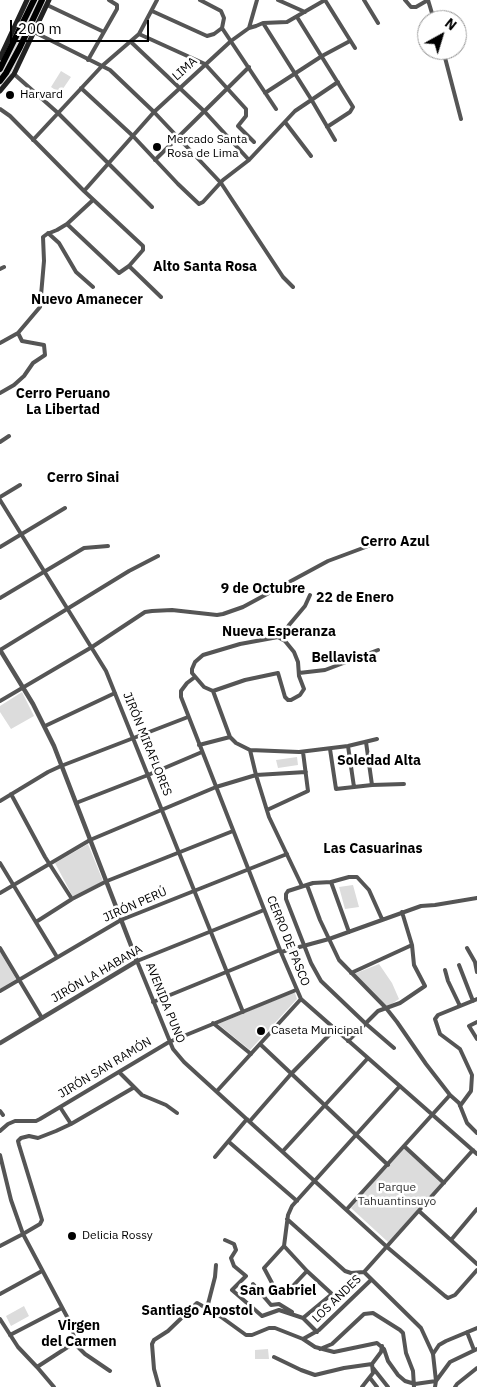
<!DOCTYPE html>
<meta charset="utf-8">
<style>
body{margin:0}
#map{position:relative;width:477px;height:1387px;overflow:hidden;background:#fff;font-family:"IBM Plex Sans",sans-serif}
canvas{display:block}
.north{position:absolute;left:417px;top:10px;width:50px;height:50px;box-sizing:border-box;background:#fff;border:1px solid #999;border-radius:50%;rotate:39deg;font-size:14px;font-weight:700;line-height:20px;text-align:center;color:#000}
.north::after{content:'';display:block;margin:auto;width:18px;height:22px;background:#000;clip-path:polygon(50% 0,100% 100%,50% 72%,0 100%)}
.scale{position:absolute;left:10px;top:20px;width:139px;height:22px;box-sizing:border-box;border:2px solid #000;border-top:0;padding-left:6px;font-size:15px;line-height:18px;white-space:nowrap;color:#000;-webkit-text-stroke:4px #fff;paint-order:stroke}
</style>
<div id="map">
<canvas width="477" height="1387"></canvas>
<div class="north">N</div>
<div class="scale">200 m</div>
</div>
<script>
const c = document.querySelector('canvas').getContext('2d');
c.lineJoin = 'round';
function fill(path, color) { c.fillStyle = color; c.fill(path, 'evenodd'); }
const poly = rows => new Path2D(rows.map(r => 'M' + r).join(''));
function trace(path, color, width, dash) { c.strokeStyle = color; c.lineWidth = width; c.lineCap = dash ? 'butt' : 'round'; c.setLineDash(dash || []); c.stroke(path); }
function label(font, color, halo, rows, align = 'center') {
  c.font = font + ' "IBM Plex Sans",sans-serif'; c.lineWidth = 5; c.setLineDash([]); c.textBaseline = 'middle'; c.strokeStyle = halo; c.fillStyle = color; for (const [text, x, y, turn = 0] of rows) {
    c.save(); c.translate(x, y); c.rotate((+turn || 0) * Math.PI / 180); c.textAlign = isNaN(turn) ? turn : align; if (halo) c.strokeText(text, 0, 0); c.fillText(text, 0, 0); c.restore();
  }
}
const green = poly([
 [61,71,71,77,60,93,51,87],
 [22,692,34,716,11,729,0,712,0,706],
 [297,757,298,765,278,768,276,760],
 [88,844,103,881,73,897,55,863],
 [353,885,359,907,345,909,339,887],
 [0,952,16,979,0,989],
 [379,964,392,983,399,999,387,1007,354,974],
 [292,993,295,993,297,999,250,1050,218,1024],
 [404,1148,442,1183,388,1242,351,1208],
 [24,1306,29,1316,11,1326,6,1316],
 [268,1349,269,1359,255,1359,255,1350]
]);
const minor = poly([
 [200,0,221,11,224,18,222,28],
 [278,0,305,12],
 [325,0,355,48],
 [364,0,378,23],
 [405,0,411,7,416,7,428,0],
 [428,0,434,20],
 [47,5,104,32],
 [152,11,207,36,214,34,222,28],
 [297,17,353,107,350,112,327,127],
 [263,23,311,99,335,140],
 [22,26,110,70,154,112,221,183,283,277,293,287],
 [222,28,276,109],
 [249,28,257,0],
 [139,34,205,64,246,109,246,116,238,126,254,142],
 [131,42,205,112,249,160],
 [443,50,461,119],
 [88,60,117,9,117,5,109,0],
 [14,74,58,113,152,207],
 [81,88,133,136,178,184,199,204,203,202,223,180,249,160,295,111,338,82],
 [265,93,322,56,350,41],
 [0,109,10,116,84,191,143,246,143,250,129,266,119,273,67,224],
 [285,122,311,156],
 [33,140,102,66,139,34,157,0],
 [155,160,249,67],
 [84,191,154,112,231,41,249,28,256,26,263,23,287,22,325,0],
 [48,233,59,243,76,272,93,287],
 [129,266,161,297],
 [0,269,4,267],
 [0,343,18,333,40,307,44,261,43,237,47,234,57,230,67,224,93,200],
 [0,393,14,385,24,376,33,363,45,355,44,345,22,341,18,333],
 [0,442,9,436],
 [0,497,20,485],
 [0,500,106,671,243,1012],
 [0,547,65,508],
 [0,598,84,548,108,546],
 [278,637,285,641,294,652,298,662,299,676,304,689,300,695,291,700,288,700,285,697,278,673,245,680,213,691,204,687,192,673,192,669,195,662,203,655,240,644,278,637],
 [282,638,289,625,305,606,310,595],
 [0,650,129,571,158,556],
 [299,673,325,670,378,650],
 [195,677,187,683,181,691,181,697,280,950,301,999,477,1154],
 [213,691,230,737,236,743,250,750,299,752,348,746,377,739],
 [0,701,92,647,145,612,152,611,172,610,217,615,223,614,243,607,328,561,371,545],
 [45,726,115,693],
 [366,742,372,785],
 [199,745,230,737],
 [348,746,354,787],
 [330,749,336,789,372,785,404,784],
 [250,750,256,775,269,817,302,886],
 [11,794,45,857,72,899],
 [0,801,48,772,61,766,188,717],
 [76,803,148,775,202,752],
 [267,810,308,791,303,752],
 [0,863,57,957],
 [331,882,349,932],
 [307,885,320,920,339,960,386,1008,397,1022,426,1064,450,1095,459,1103,467,1123,477,1133],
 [0,893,90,840,216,787,256,775,306,772],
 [264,910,137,961,173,1049,184,1062,387,1247,445,1296,448,1298,455,1295,477,1270],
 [382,919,369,890,357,877,349,877,331,882,313,883,288,891,286,894,286,899,311,963,321,981,365,1023,394,1048],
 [36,922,72,899,107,881,233,831],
 [0,948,42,1018],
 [467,948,475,962,477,972],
 [281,952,329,939,421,906,435,905,477,898],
 [459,965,473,1001],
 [445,970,448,981,460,1006],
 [351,973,412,945],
 [0,991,121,920,287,854],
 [153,1002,280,950],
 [477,1022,469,1026,477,1039],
 [213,1023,251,1054],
 [348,1041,378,1011,400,1003,425,986,414,965,412,945,402,912],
 [260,1044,388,1165],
 [119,1072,142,1095,166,1105,177,1113],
 [217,1091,301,999],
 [460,1106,471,1091,472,1075,460,1049,440,1034,435,1019,438,1015,477,999],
 [60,1107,71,1124],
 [0,1111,3,1115],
 [250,1121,291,1074,335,1029],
 [0,1131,8,1124,15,1121,36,1121,40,1119,169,1042,296,990],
 [229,1142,297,1201],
 [404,1146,444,1183],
 [283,1151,368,1058],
 [0,1155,11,1200,23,1234,73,1328,74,1343,85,1354,110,1371],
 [215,1157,247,1119],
 [347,1209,450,1095],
 [419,1211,477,1264],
 [287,1219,345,1271,351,1273,364,1272,421,1328,433,1354,436,1381,435,1387],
 [225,1240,234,1244,236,1250,231,1258,234,1266,246,1276,232,1290,262,1316,279,1310,303,1318,332,1294,307,1271,284,1246],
 [451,1240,477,1209],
 [0,1246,23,1234,40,1224,42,1220,19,1145,18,1141,21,1138,29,1136,38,1138,56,1131,71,1124,133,1088],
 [284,1246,288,1215,292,1206,400,1086],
 [364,1272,473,1150],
 [272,1283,264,1268,284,1246],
 [253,1284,271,1305,279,1304,292,1312],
 [290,1289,307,1271],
 [0,1294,42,1271],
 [207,1308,215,1277,216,1265],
 [303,1318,317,1332],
 [0,1319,18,1347,37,1367,54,1387],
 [467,1332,474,1350],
 [10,1335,62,1308],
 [303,1339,315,1347,334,1352,377,1343,384,1349,388,1361,398,1375,405,1381,415,1384,436,1381,450,1362,477,1349],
 [320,1349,332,1344,364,1314,373,1313,400,1330,403,1333,406,1353,413,1371,414,1387],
 [433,1354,439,1345,446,1341,477,1328],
 [274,1357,301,1370,315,1375,344,1368,372,1364],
 [37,1367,74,1343],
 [373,1368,388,1387],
 [370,1378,377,1387],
 [159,1387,154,1369,152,1344,154,1340,168,1331,197,1303,217,1314,246,1335,252,1335,269,1328,275,1328,303,1339,319,1330,371,1280],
 [362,1387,373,1373,372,1364,381,1352,382,1346],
 [455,1387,457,1384,477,1368]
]);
const tertiary = poly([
 [0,650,33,704,54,746,137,961,0,1043]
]);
const secondary = poly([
 [0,58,27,0],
 [0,91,14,74,49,0]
]);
const trunk = poly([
 [0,69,34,0],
 [0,81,6,73,20,47,42,0]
]);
const markers = [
 [10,95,5,"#000"],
 [157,147,5,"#000"],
 [261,1031,5,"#000"],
 [72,1236,5,"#000"]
];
const streetNames = [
 ["LIMA",185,69,-42],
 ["JIRÓN MIRAFLORES",147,744,68],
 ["JIRÓN PERÚ",135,905,-24],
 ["CERRO DE PASCO",288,941,68],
 ["JIRÓN LA HABANA",97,974,-30],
 ["AVENIDA PUNO",165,1003,68],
 ["JIRÓN SAN RAMÓN",105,1068,-31],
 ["LOS ANDES",337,1299,-44]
];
const poiNames = [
 ["Harvard",20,95],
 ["Mercado Santa",167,140],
 ["Rosa de Lima",167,154],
 ["Caseta Municipal",271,1031],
 ["Delicia Rossy",82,1236]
];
const parkNames = [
 ["Parque",397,1188],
 ["Tahuantinsuyo",397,1202]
];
const neighbourhoodNames = [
 ["Alto Santa Rosa",205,267],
 ["Nuevo Amanecer",87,300],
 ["Cerro Peruano",63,394],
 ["La Libertad",63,410],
 ["Cerro Sinai",83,478],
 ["Cerro Azul",395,542],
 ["9 de Octubre",263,589],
 ["22 de Enero",355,598],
 ["Nueva Esperanza",279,632],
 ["Bellavista",344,658],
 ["Soledad Alta",379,761],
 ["Las Casuarinas",373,849],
 ["San Gabriel",278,1291],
 ["Santiago Apostol",197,1311],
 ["Virgen",79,1326],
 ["del Carmen",79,1342]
];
fill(green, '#dcdcdc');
trace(trunk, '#dbdbdb', 9);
trace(minor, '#555', 4);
trace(tertiary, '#555', 4.5);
trace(secondary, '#222', 5);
trace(trunk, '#000', 6);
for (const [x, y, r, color] of markers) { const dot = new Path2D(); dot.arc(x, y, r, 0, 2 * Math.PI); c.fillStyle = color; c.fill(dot); trace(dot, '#fff', 2); }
label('12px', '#000', '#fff', streetNames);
label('12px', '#000', '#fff', poiNames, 'left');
label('12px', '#333', '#fff', parkNames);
label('bold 14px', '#000', '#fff', neighbourhoodNames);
</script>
